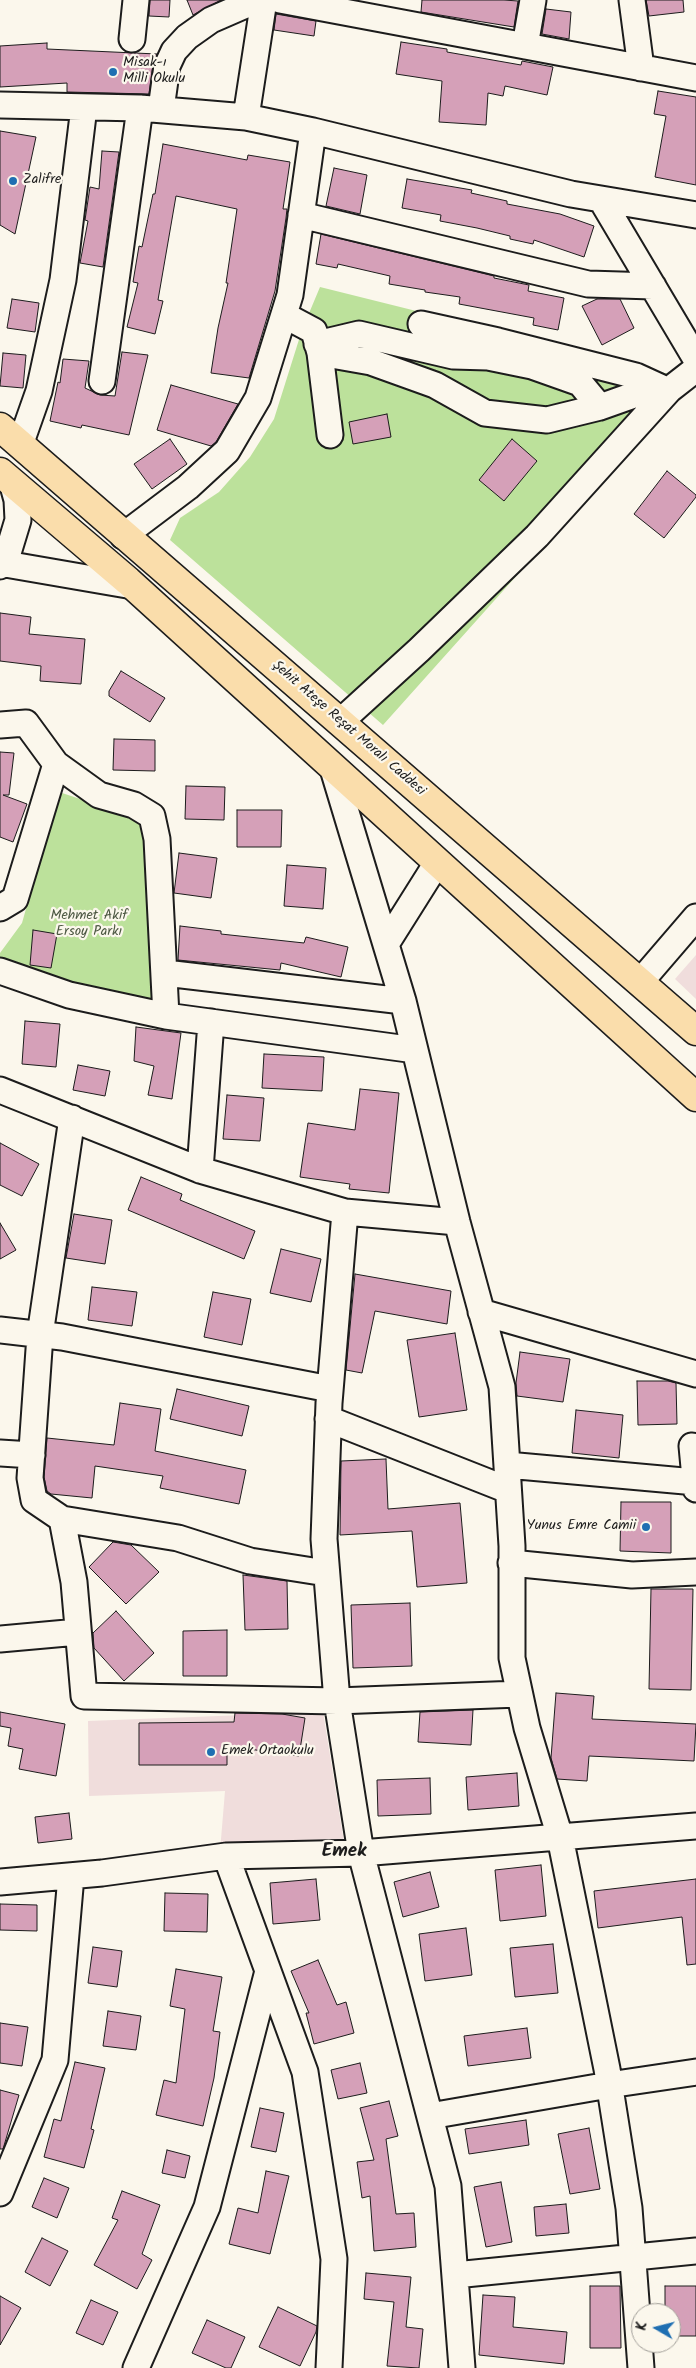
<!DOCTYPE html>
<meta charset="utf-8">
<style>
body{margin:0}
#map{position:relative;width:696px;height:2368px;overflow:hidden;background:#fbf7ec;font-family:Kalam,sans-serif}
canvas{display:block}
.north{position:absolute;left:631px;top:2303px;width:50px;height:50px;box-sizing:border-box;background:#fbf7ec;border:1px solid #a29f99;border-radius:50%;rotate:278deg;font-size:14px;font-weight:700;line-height:20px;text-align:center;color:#1c1c1c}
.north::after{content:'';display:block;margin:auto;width:18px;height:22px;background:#1f6fb2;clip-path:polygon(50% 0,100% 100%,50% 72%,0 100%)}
</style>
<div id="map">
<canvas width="696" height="2368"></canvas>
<div class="north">K</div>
</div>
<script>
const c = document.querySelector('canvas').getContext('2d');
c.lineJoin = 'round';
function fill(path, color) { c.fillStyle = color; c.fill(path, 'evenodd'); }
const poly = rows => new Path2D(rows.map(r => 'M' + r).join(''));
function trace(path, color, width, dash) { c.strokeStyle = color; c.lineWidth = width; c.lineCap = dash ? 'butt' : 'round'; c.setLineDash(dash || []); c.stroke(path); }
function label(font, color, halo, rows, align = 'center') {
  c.font = font + ' Kalam,sans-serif'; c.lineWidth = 4.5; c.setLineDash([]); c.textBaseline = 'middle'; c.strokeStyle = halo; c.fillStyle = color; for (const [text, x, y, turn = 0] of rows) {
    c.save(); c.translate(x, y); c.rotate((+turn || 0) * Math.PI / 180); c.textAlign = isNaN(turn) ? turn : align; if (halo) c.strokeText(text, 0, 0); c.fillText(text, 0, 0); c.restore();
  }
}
const built = poly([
 [696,955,696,999,675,979],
 [323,1712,344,1842,220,1851,225,1791,89,1796,88,1721]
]);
const green = poly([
 [320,287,669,374,681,392,383,725,170,540,180,518,219,492,250,457,274,419,302,330],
 [59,792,147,821,156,1000,69,988,0,958,0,953,22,923]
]);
const building = poly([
 [150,0,170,0,169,17,149,16,150,0],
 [187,0,221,0,193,15,187,0],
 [422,0,504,0,518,1,514,27,421,12,422,0],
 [646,0,683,0,684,12,649,16,646,0],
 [546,9,571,12,569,39,542,34,546,9],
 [276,14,316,21,314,36,274,30,276,14],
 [401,42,447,49,447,52,521,65,522,61,553,67,547,95,505,86,503,96,488,93,486,125,439,122,442,81,396,74,401,42],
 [47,43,47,49,157,54,153,64,149,94,67,92,67,83,0,87,0,46,47,43],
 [658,91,696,97,696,185,655,177,666,116,654,114,658,91],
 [0,131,36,137,15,234,0,225,0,131],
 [163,144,247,160,248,155,290,162,283,209,287,209,286,218,275,291,249,378,211,373,218,328,228,283,226,283,237,209,176,196,158,300,163,301,155,334,127,327,138,283,133,282,139,246,142,247,153,194,155,194,163,144],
 [102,151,119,152,103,267,80,263,88,221,85,220,90,187,99,189,102,151],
 [334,168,367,175,360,214,326,206,334,168],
 [407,179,472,190,471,193,507,201,507,204,560,214,594,226,584,257,534,240,533,244,510,239,510,236,477,228,440,221,441,215,402,208,407,179],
 [321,234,494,276,494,278,529,285,528,291,564,298,558,330,533,325,534,318,459,304,460,297,425,292,425,290,389,284,390,276,338,264,337,268,316,264,321,234],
 [12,299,39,303,35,332,7,328,12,299],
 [597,299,620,299,634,328,602,345,582,306,597,299],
 [122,352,148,355,129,435,82,425,81,428,50,421,58,382,60,383,63,359,89,361,85,388,100,395,115,396,122,352],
 [3,353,26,355,23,388,0,386,3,353],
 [171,385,238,404,216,442,211,446,157,430,171,385],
 [387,414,391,437,353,444,349,422,387,414],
 [170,439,187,464,152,489,134,464,170,439],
 [512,439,537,461,504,501,479,480,512,439],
 [667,471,696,495,696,497,664,538,634,514,667,471],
 [0,613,31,617,29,634,85,639,81,684,40,681,41,666,0,661,0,613],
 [121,671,165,698,150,722,109,696,109,691,121,671],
 [114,739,155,740,155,771,113,770,114,739],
 [0,752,14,753,9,795,3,795,27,804,13,842,0,837,0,752],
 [186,786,225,787,224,820,185,819,186,786],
 [237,810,282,810,281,847,237,847,237,810],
 [179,853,217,858,211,898,174,893,179,853],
 [287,865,326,868,323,909,284,906,287,865],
 [180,926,221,931,221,934,304,943,306,937,348,947,341,977,281,963,280,970,178,960,180,926],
 [33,930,57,934,51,968,30,965,33,930],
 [25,1021,60,1024,56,1067,22,1064,25,1021],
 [136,1027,181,1033,172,1099,148,1095,154,1066,134,1061,136,1027],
 [264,1054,324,1057,322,1091,262,1088,264,1054],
 [78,1065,110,1071,105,1096,73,1090,78,1065],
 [360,1089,399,1093,389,1193,349,1189,350,1184,300,1177,308,1123,355,1130,360,1089],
 [227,1095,264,1098,260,1141,223,1139,227,1095],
 [0,1143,39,1164,22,1196,0,1185,0,1143],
 [141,1177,182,1194,180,1200,255,1231,244,1259,128,1210,141,1177],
 [74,1214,112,1220,105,1264,66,1258,74,1214],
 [0,1223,16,1250,0,1259,0,1223],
 [281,1249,321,1259,311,1302,270,1293,281,1249],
 [355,1274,451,1291,447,1324,375,1311,362,1373,346,1370,355,1274],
 [92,1287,137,1292,132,1326,88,1320,92,1287],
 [213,1292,251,1299,242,1345,204,1337,213,1292],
 [455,1333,467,1410,419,1417,407,1340,455,1333],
 [520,1352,570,1359,563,1402,517,1396,516,1383,520,1352],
 [637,1381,668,1381,676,1383,677,1424,638,1425,637,1381],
 [177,1389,249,1406,242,1436,170,1419,177,1389],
 [120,1403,161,1409,155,1451,246,1470,239,1504,160,1488,163,1476,95,1466,92,1498,51,1494,47,1491,44,1477,47,1438,114,1445,120,1403],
 [576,1410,623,1415,619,1458,572,1453,576,1410],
 [386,1459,388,1509,460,1503,467,1583,417,1587,412,1531,340,1535,341,1461,386,1459],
 [621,1502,671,1502,671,1553,620,1551,621,1502],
 [113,1542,131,1545,159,1572,126,1604,89,1567,113,1542],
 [243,1575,287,1581,288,1629,245,1630,243,1575],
 [651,1589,693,1589,691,1690,649,1689,651,1589],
 [410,1603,412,1666,353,1668,351,1605,410,1603],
 [116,1611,154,1653,124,1681,94,1648,93,1633,116,1611],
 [227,1630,227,1676,183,1676,183,1631,227,1630],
 [556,1693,594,1696,592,1719,696,1724,694,1761,589,1756,587,1781,557,1779,551,1758,556,1693],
 [473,1710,471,1745,418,1742,420,1712,473,1710],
 [0,1712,65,1724,56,1776,19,1769,23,1749,8,1746,11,1728,0,1726,0,1712],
 [235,1713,282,1714,305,1718,299,1756,227,1746,227,1765,139,1765,139,1723,234,1722,235,1713],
 [517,1773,519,1806,468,1810,466,1777,517,1773],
 [430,1778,431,1814,378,1816,377,1780,430,1778],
 [69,1813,72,1839,38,1843,35,1817,69,1813],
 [541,1865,546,1916,500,1921,495,1870,541,1865],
 [430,1872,439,1907,403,1917,394,1882,430,1872],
 [316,1879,320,1920,273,1924,270,1883,316,1879],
 [696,1879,696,1964,687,1965,682,1917,598,1928,594,1891,696,1879],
 [165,1893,208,1894,207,1932,164,1931,165,1893],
 [0,1904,37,1905,37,1931,0,1930,0,1904],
 [466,1928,472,1975,425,1981,419,1934,466,1928],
 [553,1944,558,1993,515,1997,510,1948,553,1944],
 [93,1947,122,1951,117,1987,88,1983,93,1947],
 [318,1960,337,2005,346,2002,354,2033,314,2044,306,2013,309,2013,291,1971,318,1960],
 [176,1969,222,1977,213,2031,220,2032,214,2078,203,2126,156,2115,164,2080,176,2083,185,2009,170,2006,176,1969],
 [108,2011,141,2016,136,2050,103,2046,108,2011],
 [0,2023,28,2027,22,2066,0,2063,0,2023],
 [527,2028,531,2058,468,2066,464,2036,527,2028],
 [75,2062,105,2068,91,2129,94,2130,84,2168,44,2157,54,2119,61,2121,75,2062],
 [360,2063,367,2093,338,2099,331,2070,360,2063],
 [0,2090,19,2095,3,2149,0,2149,0,2090],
 [389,2101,398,2136,386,2139,396,2214,414,2213,416,2247,374,2251,370,2196,362,2198,357,2162,374,2160,360,2108,389,2101],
 [260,2108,284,2113,276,2152,251,2147,260,2108],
 [526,2120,529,2145,469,2154,465,2129,526,2120],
 [589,2128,600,2189,570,2194,558,2134,589,2128],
 [167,2150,190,2156,185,2178,162,2173,167,2150],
 [266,2171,289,2176,270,2254,229,2244,238,2208,258,2213,266,2171],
 [44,2178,69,2188,57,2218,32,2207,44,2178],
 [501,2182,512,2242,486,2247,474,2187,501,2182],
 [122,2191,160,2205,142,2254,152,2260,137,2289,94,2265,118,2220,112,2218,122,2191],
 [566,2204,569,2233,536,2236,534,2207,566,2204],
 [42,2238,68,2251,50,2286,25,2272,42,2238],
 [366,2273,411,2277,406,2327,423,2329,419,2368,387,2366,394,2302,364,2299,366,2273],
 [590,2286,620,2286,621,2348,590,2348,590,2286],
 [665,2286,696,2286,696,2336,671,2336,671,2313,665,2313,665,2286],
 [483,2295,515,2297,513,2327,567,2332,564,2364,479,2355,483,2295],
 [0,2296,21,2308,0,2345,0,2296],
 [91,2300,118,2312,103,2345,76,2333,91,2300],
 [278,2307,317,2326,316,2332,300,2366,259,2347,278,2307],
 [207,2320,245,2337,231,2368,226,2368,192,2353,207,2320]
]);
const minor = poly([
 [280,0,696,78],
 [632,0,641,68],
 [132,39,136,0],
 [525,46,533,0],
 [0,105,140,108,246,117,313,131,571,194,696,215],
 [161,109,167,66,174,51,187,37,211,20,257,0],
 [246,117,264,0],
 [601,199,696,359],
 [301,215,588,284,653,286],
 [284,315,314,331,320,353,330,435],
 [421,324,498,341,636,376,660,387],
 [317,344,359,334,453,356,488,357,532,366,580,383,600,407],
 [320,353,371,362,435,385,485,413,547,420,600,407,631,396,648,382],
 [102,381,140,108],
 [20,445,39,391,63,280,84,107],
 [123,536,188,487,227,451,258,398,290,295,313,131],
 [0,563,133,586],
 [0,566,8,553,18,520,17,500,12,482],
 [340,722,419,650,537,536,669,390,696,369],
 [0,725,26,723,56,764,99,795,134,805,152,816,157,839,166,1016],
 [333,769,403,1001,457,1222,502,1387,512,1546,512,1658,527,1728,560,1837,607,2069,629,2208,641,2368],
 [0,908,15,899,56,764],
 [386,944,437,863],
 [0,971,69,995,166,1016,415,1050],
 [165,973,403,1001],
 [641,981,696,917],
 [0,1090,200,1170,345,1212,457,1222],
 [72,1118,40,1335,30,1478,34,1500,62,1519,74,1582,84,1696,337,1701,519,1694],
 [200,1170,211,1022],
 [345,1212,329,1403,324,1539,337,1701,361,1853,448,2186,462,2368],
 [481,1312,696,1374],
 [0,1330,62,1337,330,1389],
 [328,1419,508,1490],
 [692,1446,696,1489],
 [0,1453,32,1455],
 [507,1465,696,1482],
 [62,1519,178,1538,250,1561,326,1573],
 [511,1563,632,1575,696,1572],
 [0,1639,78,1632],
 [226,1856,305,2072,334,2259,329,2368],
 [0,1882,102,1873,226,1856,361,1853,696,1826],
 [430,2116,609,2085,696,2072],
 [0,2193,55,2060,71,1876],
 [455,2275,696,2251],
 [136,2368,207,2207,268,1971]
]);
const major = poly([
 [0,427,696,1031],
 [0,472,128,581,696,1097]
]);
const markers = [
 [113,72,5,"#1f6fb2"],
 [13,181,5,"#1f6fb2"],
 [646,1527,5,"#1f6fb2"],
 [211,1752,5,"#1f6fb2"]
];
const poiNames = [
 ["Misak-ı",123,64],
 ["Milli Okulu",123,80],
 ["Zalifre",23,181],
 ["Yunus Emre Camii",636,1527,"right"],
 ["Emek Ortaokulu",221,1752]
];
const streetNames = [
 ["Şehit Ateşe Reşat Moralı Caddesi",348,729,41]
];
const parkNames = [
 ["Mehmet Akif",89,917],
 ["Ersoy Parkı",89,933]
];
const districtNames = [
 ["Emek",344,1853]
];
fill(built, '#f0dddc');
fill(green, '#bce19b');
fill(building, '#d5a0b8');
trace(building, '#1c1c1c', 1);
trace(minor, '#1c1c1c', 29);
trace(major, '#1c1c1c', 31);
trace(minor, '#fbf7ec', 25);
trace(major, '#faddab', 28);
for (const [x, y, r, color] of markers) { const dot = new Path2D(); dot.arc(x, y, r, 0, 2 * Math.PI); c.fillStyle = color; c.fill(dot); trace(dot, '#fbf7ec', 2); }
label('14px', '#1c1c1c', '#fbf7ec', poiNames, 'left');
label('14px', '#1c1c1c', '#fbf7ec', streetNames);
label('14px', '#4c5742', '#fbf7ec', parkNames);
label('bold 19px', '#1c1c1c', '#fbf7ec', districtNames);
</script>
